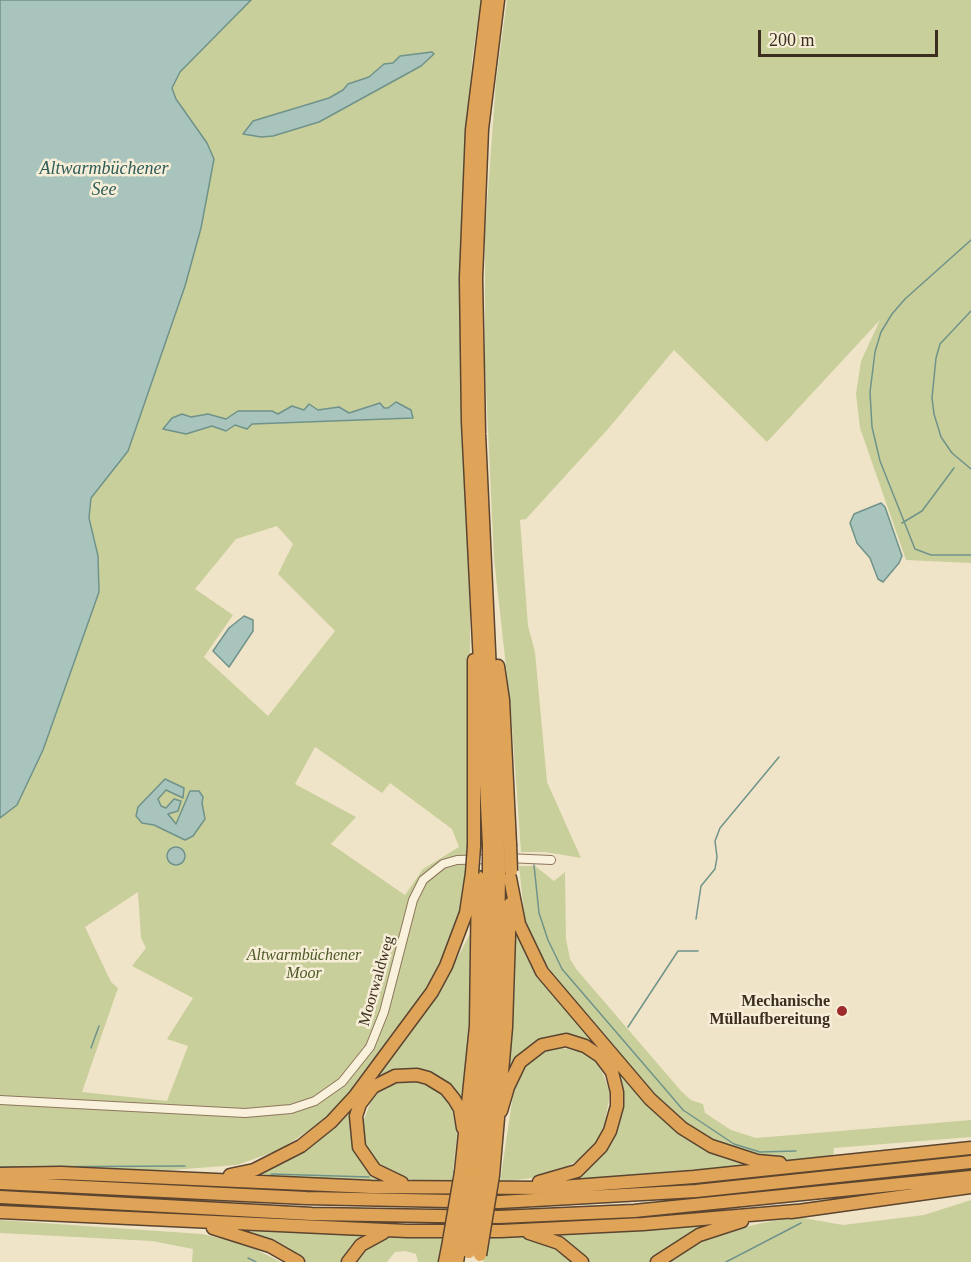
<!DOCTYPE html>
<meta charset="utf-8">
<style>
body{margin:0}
#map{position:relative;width:971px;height:1262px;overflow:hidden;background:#f0e4c8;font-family:Georgia,serif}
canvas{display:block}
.scale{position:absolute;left:758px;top:30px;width:180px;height:27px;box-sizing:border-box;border:3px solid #3d2e20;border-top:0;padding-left:8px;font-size:18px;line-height:21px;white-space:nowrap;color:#3d2e20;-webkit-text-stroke:4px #f7eed8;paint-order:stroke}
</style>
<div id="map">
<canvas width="971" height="1262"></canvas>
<div class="scale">200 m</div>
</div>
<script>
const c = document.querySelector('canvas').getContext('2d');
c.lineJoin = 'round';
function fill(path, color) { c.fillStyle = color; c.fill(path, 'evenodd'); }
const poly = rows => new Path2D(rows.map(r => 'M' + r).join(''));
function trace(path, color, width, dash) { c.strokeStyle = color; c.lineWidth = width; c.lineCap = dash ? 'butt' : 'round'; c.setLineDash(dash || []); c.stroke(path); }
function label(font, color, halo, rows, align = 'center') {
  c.font = font + ' Georgia,serif'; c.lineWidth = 5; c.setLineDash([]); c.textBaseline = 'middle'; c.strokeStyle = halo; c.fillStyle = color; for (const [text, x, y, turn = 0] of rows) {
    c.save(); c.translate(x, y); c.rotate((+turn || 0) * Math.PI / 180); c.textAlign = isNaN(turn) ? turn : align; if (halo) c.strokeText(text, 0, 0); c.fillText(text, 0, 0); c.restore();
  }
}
const green = poly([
 [251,0,481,0,472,60,460,263,460,345,470,606,470,873,455,938,429,990,352,1093,323,1121,279,1150,237,1165,159,1171,0,1166,0,818,17,804,43,750,99,592,98,556,89,518,91,498,128,451,185,286,201,228,214,159,207,143,176,99,172,88,180,72],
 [277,526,293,544,278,574,335,631,268,716,204,657,233,615,195,589,236,539],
 [315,747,382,793,390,783,452,829,459,847,423,869,405,895,331,844,356,817,295,784],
 [138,892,141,938,146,948,132,966,193,998,167,1039,188,1046,167,1101,82,1092,118,988,111,982,85,927],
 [507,0,971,0,971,563,906,560,860,428,856,394,861,361,880,320,767,442,674,350,608,429,526,519,520,520,528,626,535,652,547,782,581,858,545,852,521,852,511,711,494,559,485,367,485,232,496,81],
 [519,866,535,866,554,881,565,872,566,939,570,959,577,970,682,1092,691,1100,703,1104,705,1113,731,1130,756,1138,971,1120,971,1137,834,1148,833,1157,791,1160,767,1159,698,1134,669,1112,558,984,535,945,525,922],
 [512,913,525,946,688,1136,776,1165,565,1182,563,1180,605,1147,616,1072,560,1037,507,1077],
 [473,928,469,1068,465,1107,429,1075,373,1086,353,1137,392,1184,241,1179,299,1155,348,1115,441,989],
 [556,1047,583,1052,596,1062,604,1076,610,1093,604,1129,587,1155,561,1170,540,1177,500,1182,514,1088,524,1065,545,1049],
 [410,1079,435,1088,451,1103,457,1135,452,1181,416,1181,395,1176,377,1165,366,1150,363,1135,364,1119,373,1096,390,1083],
 [971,1200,971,1262,663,1262,699,1238,762,1223,798,1217,843,1225,924,1215],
 [0,1220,202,1234,245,1244,281,1262,192,1262,193,1249,152,1241,0,1233],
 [724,1220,651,1262,587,1262,551,1234],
 [226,1227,378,1232,346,1262,305,1262,287,1250],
 [445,1235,441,1262,418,1262,416,1254,405,1251,395,1252,387,1262,352,1262,355,1257,384,1236],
 [489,1236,525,1237,554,1244,579,1262,483,1262]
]);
const water = poly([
 [0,0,251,0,180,72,172,88,176,99,207,143,214,159,201,228,185,286,128,451,91,498,89,518,98,556,99,592,43,750,17,805,0,818,0,0],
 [432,52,434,54,421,66,319,122,273,136,261,137,243,134,253,121,329,98,343,90,348,84,369,77,384,64,393,63,400,56,432,52],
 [396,402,411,410,413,418,252,424,247,429,235,425,226,431,212,426,186,434,163,429,172,418,182,414,191,417,208,414,226,419,238,411,272,411,278,414,292,406,304,410,309,404,318,410,339,407,349,413,380,403,384,408,388,408,396,402],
 [881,503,885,507,902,556,899,563,883,582,878,579,870,558,857,543,850,523,854,514,881,503],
 [244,616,253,620,253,631,229,667,213,651,229,628,244,616],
 [165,779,184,788,183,798,166,790,158,799,161,806,166,808,174,799,181,801,178,811,168,814,176,824,190,791,199,791,203,797,202,803,205,819,193,836,185,840,154,825,142,823,136,816,138,807,165,779],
 '167 856a9 9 0 1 1 18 0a9 9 0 1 1-18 0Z'
]);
const stream = poly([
 [971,240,905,299,892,314,881,332,875,352,870,392,872,427,880,461,915,549,931,555,971,555],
 [971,311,940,344,936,358,932,398,934,414,941,437,952,453,971,469],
 [902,523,922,511,954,468],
 [534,865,539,913,548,940,562,969,672,1097,683,1110,734,1144,760,1152,796,1151],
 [696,919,701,886,715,869,717,857,715,841,720,828,779,757],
 [628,1027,678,951,698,951],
 [91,1048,99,1026],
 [0,1167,185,1166],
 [271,1174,369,1177],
 [248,1258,256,1262],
 [726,1262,801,1223]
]);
const minor = poly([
 [507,858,551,860],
 [0,1100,245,1113,291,1109,315,1101,342,1082,370,1047,384,1012,413,900,423,880,443,864,457,860,492,859]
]);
const highway = poly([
 [488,0,472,130,466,278,468,422,489,845],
 [498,0,482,129,476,278,479,434,498,845],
 [498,666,503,700,510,844],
 [474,846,474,660],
 [510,878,519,924,542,972,650,1099,682,1128,711,1146,757,1161,780,1163],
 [501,1111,508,1087,520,1062,542,1045,566,1040,585,1046,600,1056,612,1072,617,1092,617,1106,610,1131,601,1147,577,1171,539,1182],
 [461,1172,476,1026,478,877],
 [0,1174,61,1173,371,1187,548,1188,694,1177,971,1148],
 [472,1174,487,1027,489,872],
 [230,1175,254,1170,301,1146,331,1122,355,1096,432,992,446,966,466,913,472,873],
 [483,1175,497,1028,499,872],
 [493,1175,506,1027,510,904],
 [0,1183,306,1198,499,1202,696,1191,971,1162],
 [402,1183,375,1170,359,1147,356,1116,360,1104,373,1087,395,1076,417,1075,428,1078,446,1089,454,1099,460,1109,463,1128],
 [0,1197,312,1214,499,1217,634,1211,971,1177],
 [0,1212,407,1231,501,1231,643,1224,796,1211],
 [791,1212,971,1187],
 [213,1228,270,1246,298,1262],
 [529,1233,559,1243,582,1262],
 [348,1262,361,1245,383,1233],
 [445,1262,448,1247],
 [457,1262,459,1250],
 [657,1262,699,1235,742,1221]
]);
const highwayBridge = poly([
 [510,844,511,871],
 [489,845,489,872],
 [498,845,499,872],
 [472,873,474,846],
 [448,1247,461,1172],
 [459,1250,472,1174],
 [469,1252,483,1175],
 [480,1255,493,1175]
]);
const markers = [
 [842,1011,6,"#9e2a2b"]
];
const parkNames = [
 ["Altwarmbüchener",304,956],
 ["Moor",304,974]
];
const streetNames = [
 ["Moorwaldweg",377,981,-74]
];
const poiNames = [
 ["Mechanische",830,1002],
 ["Müllaufbereitung",830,1020]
];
const waterNames = [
 ["Altwarmbüchener",104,169],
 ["See",104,190]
];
fill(green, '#c9cf9b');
fill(water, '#a9c4bc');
trace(water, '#6f938a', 1.5);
trace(stream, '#6f938a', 1.5);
trace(minor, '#8d765c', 10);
trace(highway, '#5b4430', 15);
trace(minor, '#faf1dc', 8);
trace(highway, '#e0a458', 12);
trace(highwayBridge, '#5b4430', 15, []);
trace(highwayBridge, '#e0a458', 12);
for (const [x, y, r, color] of markers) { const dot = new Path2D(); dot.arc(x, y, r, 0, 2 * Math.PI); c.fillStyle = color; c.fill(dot); trace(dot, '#f7eed8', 2); }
label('italic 16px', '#4d5a26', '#f7eed8', parkNames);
label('16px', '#3d2e20', '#f7eed8', streetNames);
label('bold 16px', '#3d2e20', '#f7eed8', poiNames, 'right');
label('italic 18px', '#2f5d5a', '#f7eed8', waterNames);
</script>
